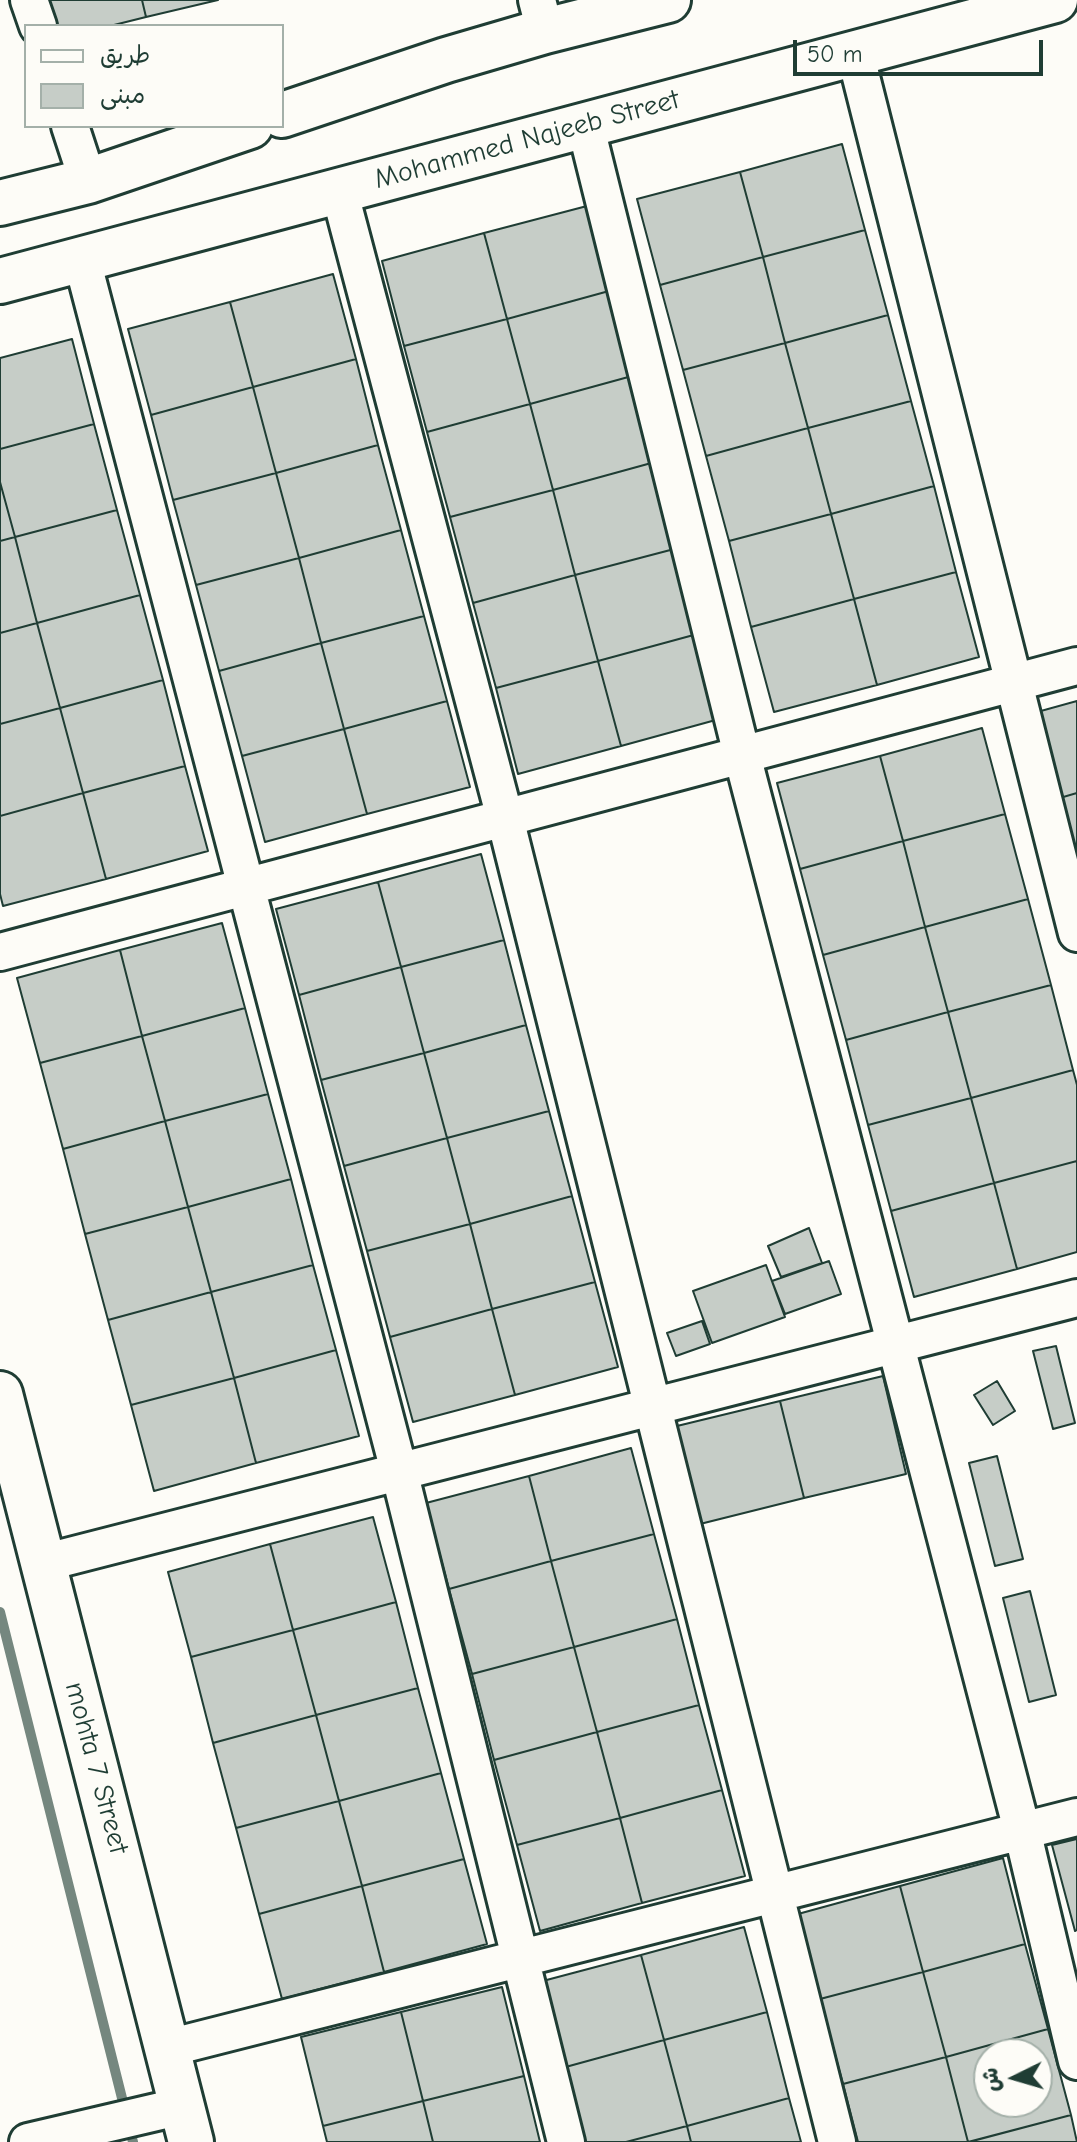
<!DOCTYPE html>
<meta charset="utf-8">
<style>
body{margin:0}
#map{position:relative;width:1077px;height:2142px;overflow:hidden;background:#fdfcf7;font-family:"Comic Neue","Playpen Sans Arabic",sans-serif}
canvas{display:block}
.legend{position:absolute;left:24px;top:24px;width:260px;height:104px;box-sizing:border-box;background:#fdfcf7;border:2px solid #a4b0a9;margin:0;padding:10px 14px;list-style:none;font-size:24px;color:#1f3d34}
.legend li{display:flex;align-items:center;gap:16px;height:40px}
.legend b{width:40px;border:2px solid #a4b0a9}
.north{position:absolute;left:973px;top:2038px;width:80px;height:80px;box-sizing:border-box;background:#fdfcf7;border:2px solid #a4b0a9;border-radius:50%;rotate:265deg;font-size:22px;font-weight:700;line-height:32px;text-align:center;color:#1f3d34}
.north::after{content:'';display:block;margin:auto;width:28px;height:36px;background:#1f3d34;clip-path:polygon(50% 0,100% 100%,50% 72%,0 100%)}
.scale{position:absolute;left:793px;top:40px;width:250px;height:36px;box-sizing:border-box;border:4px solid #1f3d34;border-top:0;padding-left:10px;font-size:24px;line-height:28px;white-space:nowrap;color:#1f3d34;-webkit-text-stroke:6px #fdfcf7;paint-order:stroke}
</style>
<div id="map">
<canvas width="1077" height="2142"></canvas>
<ul class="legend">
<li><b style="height:10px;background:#fdfcf7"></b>طريق</li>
<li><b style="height:22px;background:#c6cdc7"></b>مبنى</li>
</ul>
<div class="north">ش</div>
<div class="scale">50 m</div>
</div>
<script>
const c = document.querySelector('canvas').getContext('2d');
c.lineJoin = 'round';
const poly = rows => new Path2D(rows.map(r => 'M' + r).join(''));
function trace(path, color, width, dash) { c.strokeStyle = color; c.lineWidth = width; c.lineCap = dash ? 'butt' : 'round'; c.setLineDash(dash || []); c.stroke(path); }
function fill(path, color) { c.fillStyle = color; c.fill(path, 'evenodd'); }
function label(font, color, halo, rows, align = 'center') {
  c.font = font + ' "Comic Neue",sans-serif'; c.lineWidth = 7; c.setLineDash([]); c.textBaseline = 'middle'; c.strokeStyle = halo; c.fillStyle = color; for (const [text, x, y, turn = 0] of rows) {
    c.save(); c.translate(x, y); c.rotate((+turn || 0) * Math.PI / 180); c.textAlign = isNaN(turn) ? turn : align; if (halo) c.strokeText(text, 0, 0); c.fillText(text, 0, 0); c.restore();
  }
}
const stream = poly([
 [0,1612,133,2142]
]);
const building = poly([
 [49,0,142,0,146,17,110,26,55,26,49,0],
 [142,0,218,0,146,17,142,0],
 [842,144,865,230,763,257,740,172,842,144],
 [740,172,763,257,660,285,637,199,740,172],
 [587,206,609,291,507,319,484,233,587,206],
 [865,230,888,315,785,343,763,257,865,230],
 [484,233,507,319,404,346,382,261,484,233],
 [763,257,785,343,683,370,660,285,763,257],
 [333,274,356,359,253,387,230,302,333,274],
 [609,291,632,376,530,404,507,319,609,291],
 [230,302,253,387,151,415,128,329,230,302],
 [888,315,911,401,808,428,785,343,888,315],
 [507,319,530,404,427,432,404,346,507,319],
 [72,339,94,424,0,449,0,358,72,339],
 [785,343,808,428,706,456,683,370,785,343],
 [356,359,378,445,276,473,253,387,356,359],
 [632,376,655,462,553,490,530,404,632,376],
 [253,387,276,473,173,500,151,415,253,387],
 [911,401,934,486,831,514,808,428,911,401],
 [530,404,553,490,450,517,427,432,530,404],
 [94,424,117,510,15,537,0,482,0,449,94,424],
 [808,428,831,514,729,541,706,456,808,428],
 [378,445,401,530,299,558,276,473,378,445],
 [655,462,678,548,575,575,553,490,655,462],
 [276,473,299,558,196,585,173,500,276,473],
 [0,482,15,537,0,541,0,482],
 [934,486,956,572,854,599,831,514,934,486],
 [553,490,575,575,473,603,450,517,553,490],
 [117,510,140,595,37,623,15,537,117,510],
 [831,514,854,599,751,627,729,541,831,514],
 [401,530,424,616,321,643,299,558,401,530],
 [15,537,37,623,0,633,0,541,15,537],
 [678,548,701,633,598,661,575,575,678,548],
 [299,558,321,643,219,671,196,585,299,558],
 [956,572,979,657,877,685,854,599,956,572],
 [575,575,598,661,496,688,473,603,575,575],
 [140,595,163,680,60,708,37,623,140,595],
 [854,599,877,685,774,712,751,627,854,599],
 [424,616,447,701,344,729,321,643,424,616],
 [37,623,60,708,0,724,0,633,37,623],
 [701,633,723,718,621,746,598,661,701,633],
 [321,643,344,729,242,756,219,671,321,643],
 [598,661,621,746,518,774,496,688,598,661],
 [163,680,185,766,83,793,60,708,163,680],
 [447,701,470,787,367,814,344,729,447,701],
 [1077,701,1077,793,1053,800,1030,714,1077,701],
 [60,708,83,793,0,816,0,724,60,708],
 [982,728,1005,814,903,841,880,756,982,728],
 [344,729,367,814,265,842,242,756,344,729],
 [880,756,903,841,800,869,777,783,880,756],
 [185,766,208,851,106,879,83,793,185,766],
 [83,793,106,879,3,906,0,894,0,816,83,793],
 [1077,793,1077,884,1053,800,1077,793],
 [1005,814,1028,899,925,927,903,841,1005,814],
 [903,841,925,927,823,955,800,869,903,841],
 [481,854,504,940,401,967,378,882,481,854],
 [378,882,401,967,299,995,276,909,378,882],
 [1028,899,1051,985,948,1012,925,927,1028,899],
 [222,923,245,1008,142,1036,120,950,222,923],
 [925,927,948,1012,846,1040,823,955,925,927],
 [504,940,526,1025,424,1053,401,967,504,940],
 [120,950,142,1036,40,1063,17,978,120,950],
 [401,967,424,1053,321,1080,299,995,401,967],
 [1051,985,1073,1070,971,1098,948,1012,1051,985],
 [245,1008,268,1094,165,1121,142,1036,245,1008],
 [948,1012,971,1098,868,1125,846,1040,948,1012],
 [526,1025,549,1111,447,1138,424,1053,526,1025],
 [142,1036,165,1121,63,1149,40,1063,142,1036],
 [424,1053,447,1138,344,1166,321,1080,424,1053],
 [1073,1070,1077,1085,1077,1161,994,1183,971,1098,1073,1070],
 [268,1094,291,1179,188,1207,165,1121,268,1094],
 [971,1098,994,1183,891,1211,868,1125,971,1098],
 [549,1111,572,1196,470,1224,447,1138,549,1111],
 [165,1121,188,1207,85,1234,63,1149,165,1121],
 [447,1138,470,1224,367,1251,344,1166,447,1138],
 [1077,1161,1077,1252,1017,1269,994,1183,1077,1161],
 [291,1179,313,1265,211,1292,188,1207,291,1179],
 [994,1183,1017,1269,914,1297,891,1211,994,1183],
 [572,1196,595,1282,492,1309,470,1224,572,1196],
 [188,1207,211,1292,108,1320,85,1234,188,1207],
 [470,1224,492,1309,390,1337,367,1251,470,1224],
 [809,1228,822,1263,781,1277,768,1246,809,1228],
 [829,1261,841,1294,785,1314,772,1281,829,1261],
 [313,1265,336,1350,234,1378,211,1292,313,1265],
 [766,1265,785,1317,712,1343,693,1291,766,1265],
 [595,1282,618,1367,515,1395,492,1309,595,1282],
 [211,1292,234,1378,131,1405,108,1320,211,1292],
 [492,1309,515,1395,413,1422,390,1337,492,1309],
 [702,1321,710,1344,676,1356,667,1333,702,1321],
 [1056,1346,1075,1423,1053,1429,1033,1351,1056,1346],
 [336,1350,359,1436,256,1463,234,1378,336,1350],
 [883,1376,906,1474,804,1498,780,1401,883,1376],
 [234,1378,256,1463,154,1491,131,1405,234,1378],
 [997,1381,1015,1411,993,1425,974,1395,997,1381],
 [780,1401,804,1498,700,1524,677,1426,780,1401],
 [631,1448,654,1534,551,1561,529,1476,631,1448],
 [997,1456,1023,1559,995,1566,969,1463,997,1456],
 [529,1476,551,1561,449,1589,426,1503,529,1476],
 [373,1517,396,1602,293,1630,270,1544,373,1517],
 [654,1534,677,1619,574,1647,551,1561,654,1534],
 [270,1544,293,1630,191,1657,168,1572,270,1544],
 [551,1561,574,1647,472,1674,449,1589,551,1561],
 [1030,1591,1056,1695,1029,1702,1003,1598,1030,1591],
 [396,1602,418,1688,316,1715,293,1630,396,1602],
 [677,1619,699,1705,597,1732,574,1647,677,1619],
 [293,1630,316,1715,213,1743,191,1657,293,1630],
 [574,1647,597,1732,494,1760,472,1674,574,1647],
 [418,1688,441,1773,339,1801,316,1715,418,1688],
 [699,1705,722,1790,620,1818,597,1732,699,1705],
 [316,1715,339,1801,236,1828,213,1743,316,1715],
 [597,1732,620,1818,517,1845,494,1760,597,1732],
 [441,1773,464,1859,362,1886,339,1801,441,1773],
 [722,1790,745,1876,642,1903,620,1818,722,1790],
 [339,1801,362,1886,259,1914,236,1828,339,1801],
 [620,1818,642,1903,540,1931,517,1845,620,1818],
 [1077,1839,1077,1930,1075,1931,1052,1845,1077,1839],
 [1003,1858,1025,1944,923,1972,900,1886,1003,1858],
 [464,1859,487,1944,384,1972,362,1886,464,1859],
 [362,1886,384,1972,282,1999,259,1914,362,1886],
 [900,1886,923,1972,820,1999,798,1914,900,1886],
 [744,1927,767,2012,664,2040,641,1955,744,1927],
 [1025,1944,1048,2029,946,2057,923,1972,1025,1944],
 [641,1955,664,2040,562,2068,539,1982,641,1955],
 [923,1972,946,2057,843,2084,820,1999,923,1972],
 [502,1987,524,2076,423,2101,401,2012,502,1987],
 [401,2012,423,2101,323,2126,301,2037,401,2012],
 [767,2012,789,2098,687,2126,664,2040,767,2012],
 [1048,2029,1071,2115,968,2142,946,2057,1048,2029],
 [989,2054,1037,2054,1037,2102,989,2102,989,2054],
 [664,2040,687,2126,626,2142,581,2142,562,2068,664,2040],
 [946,2057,968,2142,858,2142,843,2084,946,2057],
 [524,2076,540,2142,433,2142,423,2101,524,2076],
 [789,2098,801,2142,691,2142,687,2126,789,2098],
 [423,2101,433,2142,327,2142,323,2126,423,2101],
 [1071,2115,1077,2142,969,2142,1071,2115],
 [687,2126,691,2142,626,2142,687,2126]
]);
const minor = poly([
 [29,0,38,26],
 [537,0,545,31],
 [855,53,1077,933],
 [585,124,742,755,1022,1830,1077,2061],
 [70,126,88,181],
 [339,190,505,818,837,2142],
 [82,260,399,1471,566,2142],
 [0,952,1077,666],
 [43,1563,1077,1298],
 [168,2048,1077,1817],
 [28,2142,182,2106]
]);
const tertiary = poly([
 [0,1394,191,2142]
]);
const secondary = poly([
 [282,115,446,60,545,31,668,0],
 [0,203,88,181,250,126],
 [0,281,1055,0]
]);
const streetNames = [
 ["Mohammed Najeeb Street",527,140,-15],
 ["mohta 7 Street",96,1768,75]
];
trace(stream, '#75877f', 10);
fill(building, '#c6cdc7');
trace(building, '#1f3d34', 2);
trace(minor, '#1f3d34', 42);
trace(tertiary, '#1f3d34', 50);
trace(secondary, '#1f3d34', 50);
trace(minor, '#fdfcf7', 36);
trace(tertiary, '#fdfcf7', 44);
trace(secondary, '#fdfcf7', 44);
label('28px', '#1f3d34', '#fdfcf7', streetNames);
</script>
